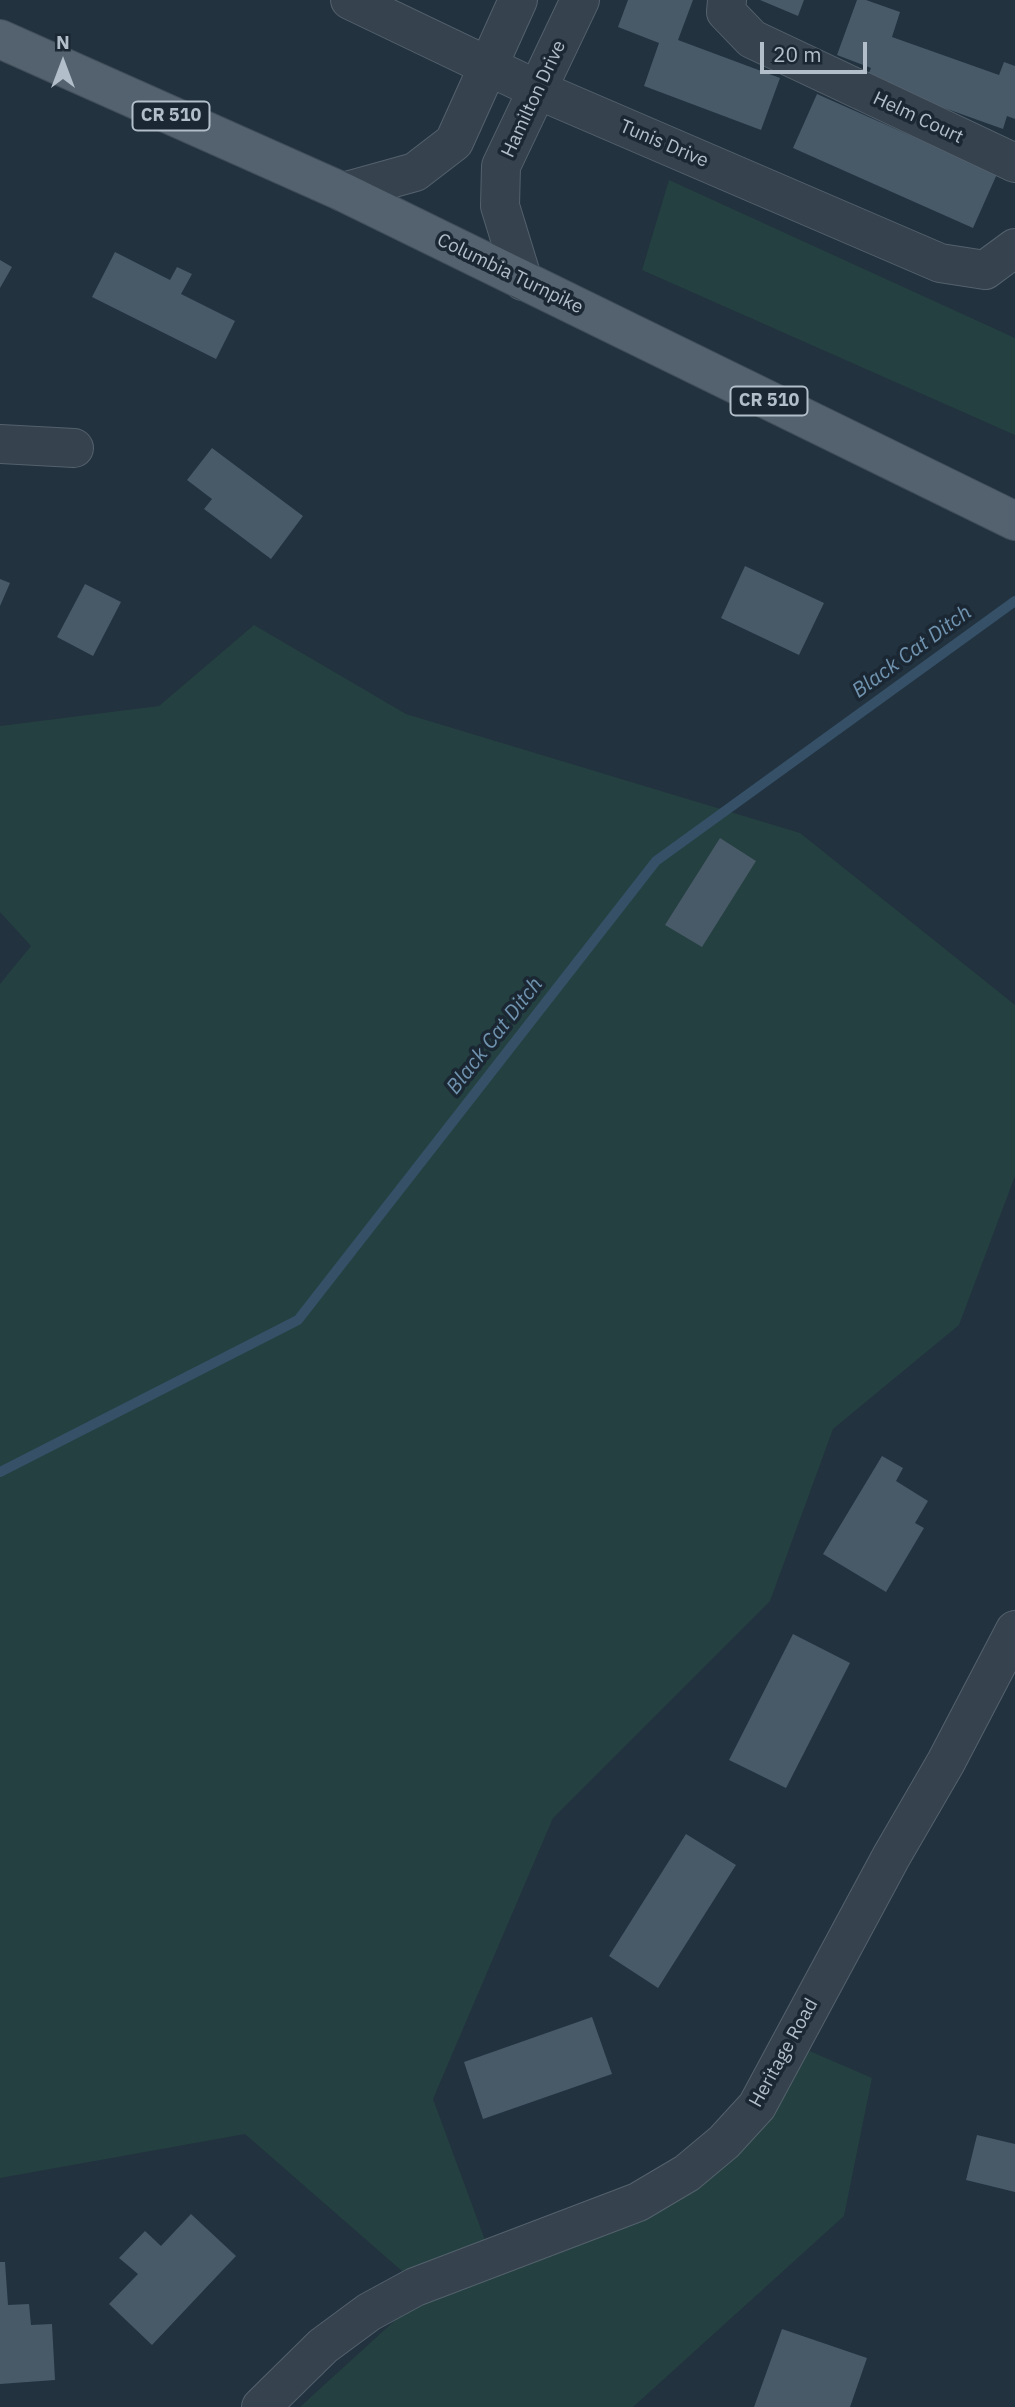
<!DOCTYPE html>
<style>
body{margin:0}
#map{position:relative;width:1015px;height:2407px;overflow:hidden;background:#22323f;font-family:"IBM Plex Sans",sans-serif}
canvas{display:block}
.north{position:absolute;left:28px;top:28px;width:70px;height:70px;-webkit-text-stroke:5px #1b2834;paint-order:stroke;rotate:0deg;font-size:19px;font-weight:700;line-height:28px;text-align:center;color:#b2beca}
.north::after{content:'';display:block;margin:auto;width:24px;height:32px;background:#b2beca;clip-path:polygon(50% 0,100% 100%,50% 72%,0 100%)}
.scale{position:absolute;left:760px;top:42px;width:107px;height:32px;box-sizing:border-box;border:4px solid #b2beca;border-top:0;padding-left:9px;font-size:21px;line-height:24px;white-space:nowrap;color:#b2beca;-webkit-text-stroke:5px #1b2834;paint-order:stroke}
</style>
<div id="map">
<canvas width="1015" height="2407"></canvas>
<div class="north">N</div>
<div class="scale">20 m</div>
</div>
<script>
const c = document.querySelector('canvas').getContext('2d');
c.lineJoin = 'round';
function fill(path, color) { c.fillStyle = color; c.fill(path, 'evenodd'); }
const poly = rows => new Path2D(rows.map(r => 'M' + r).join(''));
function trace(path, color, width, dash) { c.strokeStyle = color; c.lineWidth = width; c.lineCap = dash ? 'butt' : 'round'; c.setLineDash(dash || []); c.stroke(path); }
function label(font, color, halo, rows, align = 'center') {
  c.font = font + ' "IBM Plex Sans",sans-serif'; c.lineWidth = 7; c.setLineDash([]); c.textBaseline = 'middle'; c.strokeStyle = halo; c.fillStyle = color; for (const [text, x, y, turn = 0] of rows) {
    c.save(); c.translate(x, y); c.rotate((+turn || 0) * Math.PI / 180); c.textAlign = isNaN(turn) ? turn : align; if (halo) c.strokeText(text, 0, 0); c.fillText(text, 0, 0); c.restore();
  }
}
const green = poly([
 [669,180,1015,338,1015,435,642,270],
 [254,625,406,714,800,833,1015,1005,1015,1176,959,1325,833,1429,770,1601,553,1818,433,2099,492,2259,701,2167,798,2046,872,2078,844,2216,633,2407,300,2407,426,2292,245,2134,0,2178,0,984,31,946,0,912,0,726,159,706]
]);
const stream = poly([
 [0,1472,298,1320,656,861,1015,601]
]);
const building = poly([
 [628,0,693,0,678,40,780,78,761,130,644,86,659,43,618,27],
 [760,0,804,0,798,16],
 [857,0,866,0,900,12,892,37,999,75,1004,62,1015,66,1015,119,1007,116,1003,129,866,80,871,68,837,55],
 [817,94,997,174,973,228,793,148],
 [115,252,170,280,177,267,192,274,181,294,235,321,216,359,92,297],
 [0,260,12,267,0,288],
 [212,448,303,516,271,559,204,509,212,499,187,480],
 [745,566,824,603,799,655,721,618],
 [0,579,10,583,0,606],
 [85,584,121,602,93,656,57,637],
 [720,838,756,861,702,947,665,925],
 [882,1456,903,1468,896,1481,928,1501,915,1523,924,1528,886,1592,823,1554],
 [793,1634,850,1663,786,1788,729,1760],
 [686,1834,736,1865,658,1988,609,1956],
 [592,2017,612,2074,483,2119,464,2062],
 [977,2135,1015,2144,1015,2192,966,2180],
 [191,2214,236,2256,152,2345,109,2304,138,2274,119,2258,145,2231,161,2246],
 [0,2262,5,2262,8,2305,29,2304,31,2325,52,2324,55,2380,0,2384],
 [782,2329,867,2358,850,2407,754,2407]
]);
const minor = poly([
 [350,0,538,90,940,263,985,270,1015,248],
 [727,0,726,12,752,39,1015,163],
 [343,192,415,172,454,142,518,0],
 [523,281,500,206,501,166,580,0],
 [0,444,74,448],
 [261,2407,323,2346,369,2312,415,2287,638,2202,687,2173,724,2142,757,2106,891,1857,946,1762,1015,1630]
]);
const primary = poly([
 [0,39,343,192,1015,521]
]);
const shields = [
 [171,116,77],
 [769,401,77]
];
const shieldNames = [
 ["CR 510",171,116],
 ["CR 510",769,401]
];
const streetNames = [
 ["Hamilton Drive",534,99,-65],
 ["Helm Court",918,118,25],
 ["Tunis Drive",664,144,23],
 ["Columbia Turnpike",510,274,26],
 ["Heritage Road",784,2053,-61]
];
const waterNames = [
 ["Black Cat Ditch",912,652,-36],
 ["Black Cat Ditch",495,1036,-52]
];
fill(green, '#244040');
trace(stream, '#355067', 10);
fill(building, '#485968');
trace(minor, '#54616d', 40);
trace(primary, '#424f5b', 40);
trace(minor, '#36434f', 38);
trace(primary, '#54626f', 38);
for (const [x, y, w] of shields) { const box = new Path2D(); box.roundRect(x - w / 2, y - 14.5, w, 29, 5); c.fillStyle = '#1b2834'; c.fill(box); trace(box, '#b2beca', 2); }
label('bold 18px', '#b2beca', null, shieldNames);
label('19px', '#b2beca', '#1b2834', streetNames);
label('italic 21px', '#7093af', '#1b2834', waterNames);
</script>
